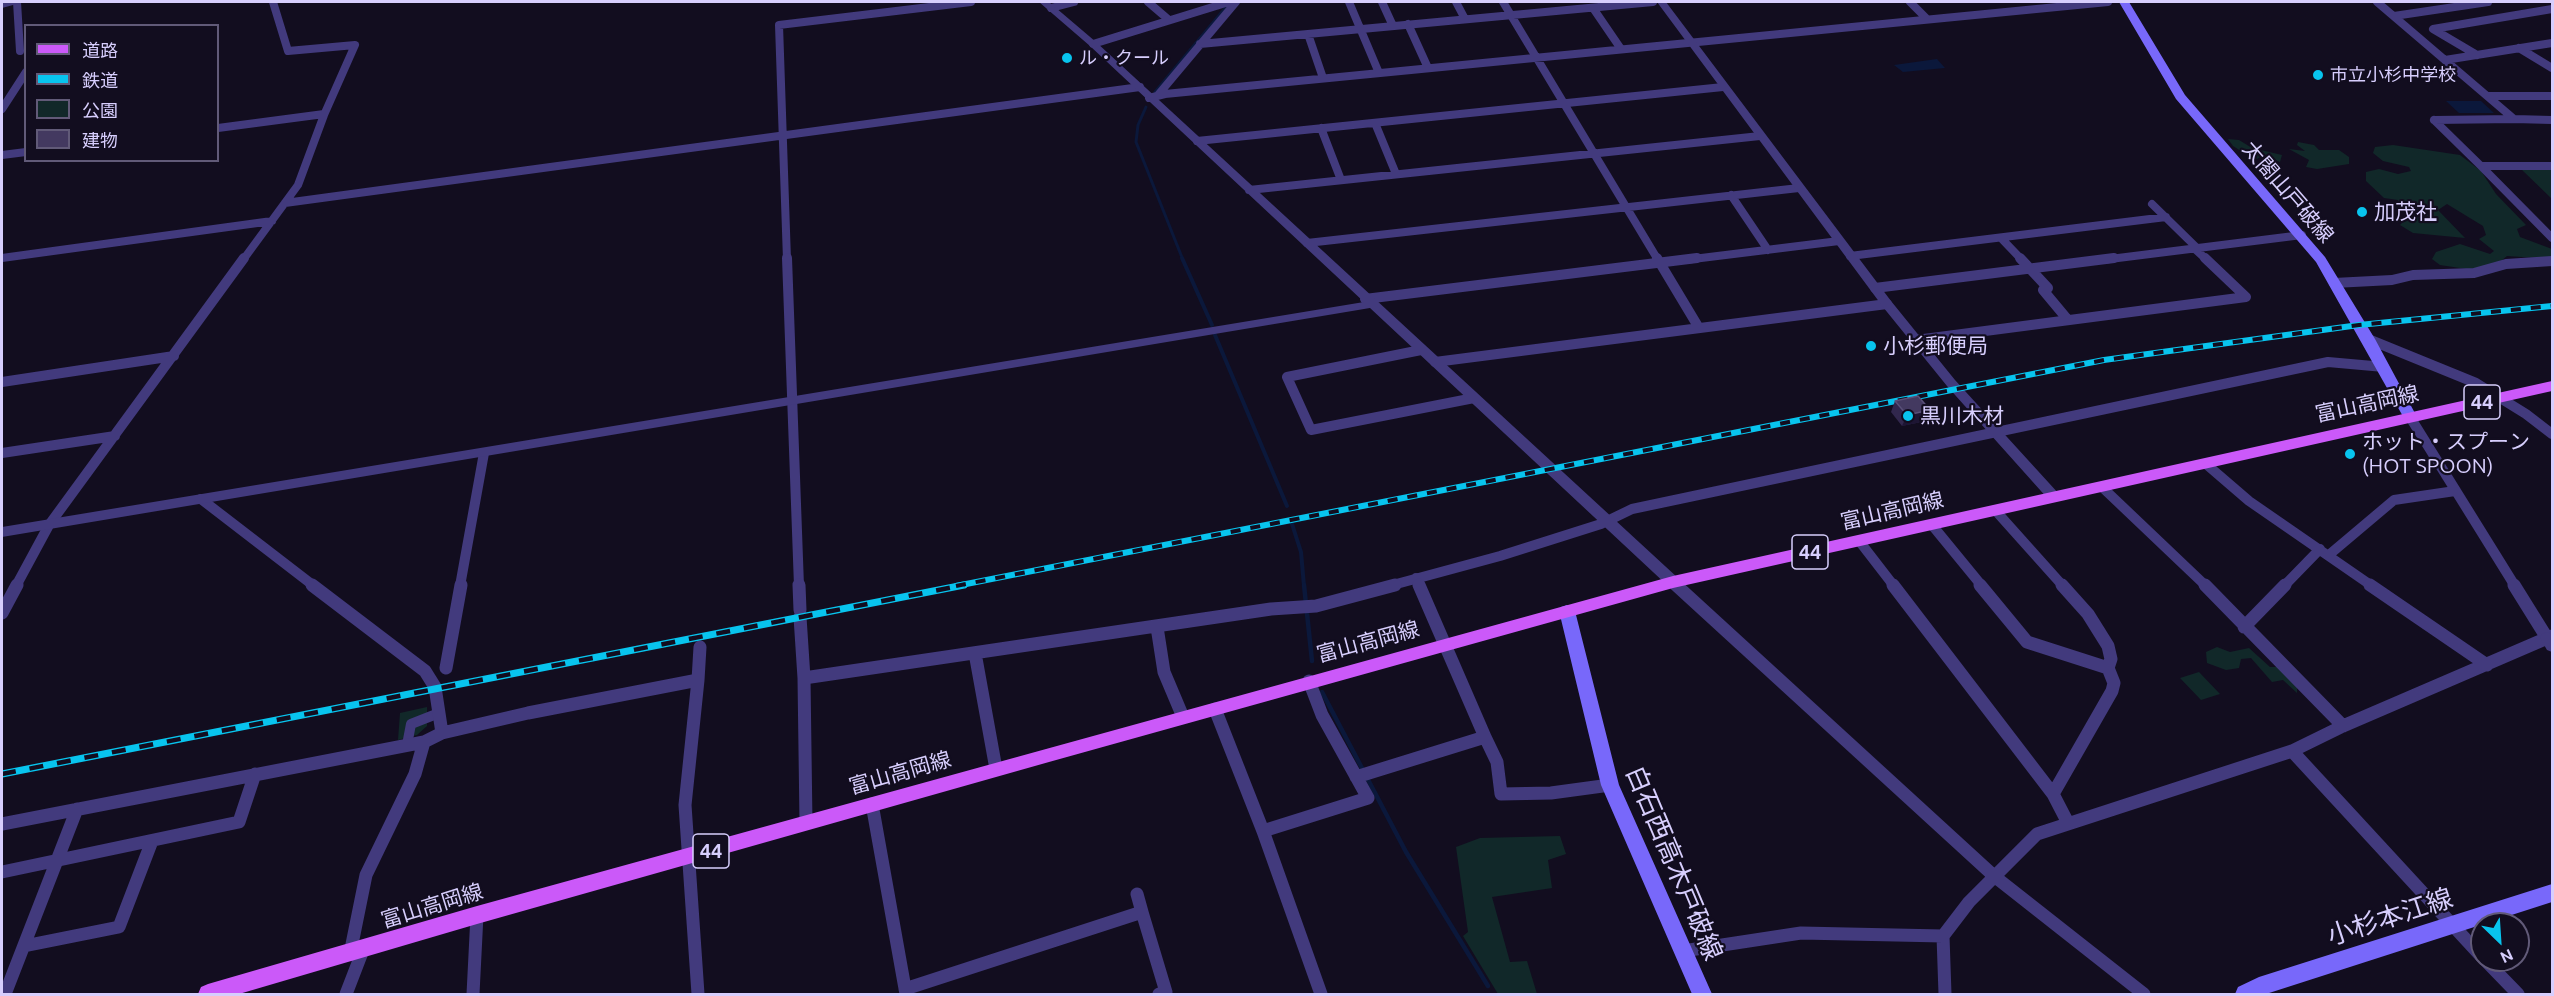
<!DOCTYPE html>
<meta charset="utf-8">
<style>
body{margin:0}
#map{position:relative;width:2554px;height:996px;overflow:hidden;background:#120d1f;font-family:Ubuntu,"Noto Sans JP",sans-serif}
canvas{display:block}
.frame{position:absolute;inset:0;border:3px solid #d7cefd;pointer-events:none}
.legend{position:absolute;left:24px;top:24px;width:195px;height:138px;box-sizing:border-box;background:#120d1f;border:2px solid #615a78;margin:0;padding:8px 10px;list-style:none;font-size:18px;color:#d7cefd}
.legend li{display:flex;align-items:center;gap:12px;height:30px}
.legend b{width:30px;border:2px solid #615a78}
.north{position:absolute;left:2470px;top:912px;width:60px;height:60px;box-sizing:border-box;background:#120d1f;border:2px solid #615a78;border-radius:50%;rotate:155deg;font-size:16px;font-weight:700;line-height:24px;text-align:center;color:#d7cefd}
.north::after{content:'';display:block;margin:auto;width:21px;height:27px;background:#08c4ee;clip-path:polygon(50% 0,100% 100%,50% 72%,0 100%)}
</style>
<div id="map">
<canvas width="2554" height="996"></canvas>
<div class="frame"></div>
<ul class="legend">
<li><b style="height:8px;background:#cb59f9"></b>道路</li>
<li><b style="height:8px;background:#08c4ee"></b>鉄道</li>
<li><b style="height:16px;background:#112829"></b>公園</li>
<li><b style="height:16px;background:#433960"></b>建物</li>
</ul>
<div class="north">N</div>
</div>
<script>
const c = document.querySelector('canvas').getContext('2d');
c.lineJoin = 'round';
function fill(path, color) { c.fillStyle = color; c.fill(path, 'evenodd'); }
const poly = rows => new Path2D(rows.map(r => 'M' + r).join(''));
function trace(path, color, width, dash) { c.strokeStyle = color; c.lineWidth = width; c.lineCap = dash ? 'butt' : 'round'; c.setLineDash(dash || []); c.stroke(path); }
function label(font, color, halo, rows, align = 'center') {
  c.font = font + ' Ubuntu,"Noto Sans JP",sans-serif'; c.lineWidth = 4.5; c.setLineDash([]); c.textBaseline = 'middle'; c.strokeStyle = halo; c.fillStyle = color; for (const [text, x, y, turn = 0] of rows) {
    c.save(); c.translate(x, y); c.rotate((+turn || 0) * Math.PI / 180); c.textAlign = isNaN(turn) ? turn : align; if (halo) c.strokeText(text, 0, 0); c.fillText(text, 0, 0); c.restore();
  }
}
const green = poly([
 [2228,139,2239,140,2252,148,2282,155,2280,162,2264,155,2255,160,2233,146],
 [2298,142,2314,145,2319,150,2339,150,2349,157,2349,164,2317,169,2306,167,2309,160,2289,149,2305,151,2297,145],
 [2393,145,2460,155,2481,171,2496,194,2526,225,2517,229,2520,237,2552,249,2552,259,2507,256,2496,265,2473,270,2440,265,2432,259,2436,252,2460,244,2490,254,2494,251,2479,239,2486,235,2483,226,2447,204,2438,210,2465,238,2413,233,2400,225,2408,216,2396,207,2398,200,2384,198,2366,181,2366,172,2379,169,2398,174,2411,171,2409,167,2383,161,2373,153,2375,147],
 [2521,169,2552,169,2552,199],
 [2217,647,2230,652,2249,648,2270,667,2279,667,2297,686,2297,693,2283,680,2272,682,2251,658,2241,659,2239,668,2226,670,2207,663,2206,652],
 [2199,672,2220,694,2201,700,2180,678],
 [427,707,427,726,417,735,398,740,400,713],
 [1560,836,1566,854,1548,860,1552,888,1492,897,1510,962,1527,961,1537,994,1498,994,1463,936,1468,932,1456,847,1480,838]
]);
const water = poly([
 [1937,59,1945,68,1903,72,1894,65],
 [2446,101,2481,101,2494,113,2459,113]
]);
const streamFar2 = poly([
 [1155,92,1226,7],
 [1146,107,1138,125,1136,142,1183,260]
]);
const streamFar1 = poly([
 [1182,258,1212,325],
 [1215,335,1287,506],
 [1292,524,1301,552,1304,586]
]);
const stream = poly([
 [1304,585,1312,661],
 [1322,692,1406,852,1488,986]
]);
const pedestrian = poly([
 [407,745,411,724,439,713]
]);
const minorFar2 = poly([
 [17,2,20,51],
 [1148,2,1169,20],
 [1349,2,1379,73],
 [1382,2,1393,26],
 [1456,2,1465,19],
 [1503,2,1658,260],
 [1910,2,1927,19],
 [2377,2,2514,119,2434,120],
 [1051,8,1074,2],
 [1593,8,1621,49],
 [2394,16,2488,2],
 [1408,24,1428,68],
 [1308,34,1323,78],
 [1093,44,1229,2],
 [1200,44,1653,2],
 [2519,48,2552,68],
 [2477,55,2433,29,2552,9],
 [2445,60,2552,43],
 [1158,95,1236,2],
 [2488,96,2552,96],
 [1149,98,1165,94,2108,2],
 [2,109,26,72],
 [2514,119,2552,120],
 [2434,120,2481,166],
 [1375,123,1396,174],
 [218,128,324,114],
 [1321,128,1341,180],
 [1197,141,1723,87],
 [2,155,26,152],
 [2552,166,2481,166,2552,238],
 [1249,190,1760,136],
 [1731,195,1768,250],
 [285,203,1140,87],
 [2152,204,2197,248],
 [2001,238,2022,260],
 [1307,243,1799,188],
 [2195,249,2207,260],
 [1850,256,2166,217],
 [2,258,272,221],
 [243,260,298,185,324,115,355,45,288,51,273,2],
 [787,260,779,25,971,2],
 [1685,260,1839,241],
 [2102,260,2302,235]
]);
const minorFar1 = poly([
 [787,258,799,586],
 [1657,258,1699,328],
 [2020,258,2048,288,2043,290,2068,320],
 [2334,283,2392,280,2413,275,2474,273,2506,264,2552,261],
 [1875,288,2114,258],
 [1365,299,1697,258],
 [2368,339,2476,383,2526,414,2552,434],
 [1916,340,2246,297,2205,258],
 [1421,350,1287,377,1311,430,1474,398],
 [1435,362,1887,304],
 [2,382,174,356],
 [2410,417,2515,586],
 [2,453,115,436],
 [2206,464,2249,501,2372,586],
 [2103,488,2206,586],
 [201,499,314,586],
 [1995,510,2063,586],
 [1932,525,1982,586],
 [1860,542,1894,586],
 [2330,554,2394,500,2455,491],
 [1416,578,1419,586],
 [1673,582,1678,586],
 [16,586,49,525,244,258],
 [460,586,484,453],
 [1389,586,1500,556,1601,524,1632,509,2328,362,2384,367],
 [2284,586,2320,549]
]);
const minor = poly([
 [312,585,425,671,435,687,442,733],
 [799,585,800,610],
 [1676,585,1994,876,2144,994],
 [1893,585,2053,794,2068,823],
 [1980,585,2027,642,2108,668],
 [2205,585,2343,726],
 [2370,585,2487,665],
 [2514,585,2547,638],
 [2,613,17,585],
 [800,617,804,678],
 [1157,627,1164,672,1183,717],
 [2244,627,2285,585],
 [975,653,996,769],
 [446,668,461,585],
 [698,680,700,647],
 [1215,709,1263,831,1321,994],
 [1485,737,1497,762,1501,794,1551,793,1610,785],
 [2292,751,2482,957],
 [1356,777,1485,737,1419,585],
 [2053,794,2112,691,2114,683,2108,668,2111,659,2108,646,2088,614,2062,585],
 [872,804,906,994],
 [806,823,804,678,1271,609,1316,606,1395,585],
 [2,824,424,742],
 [1263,831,1368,798,1322,715,1309,681],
 [2,872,239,822,255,774],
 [1137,894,1142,912],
 [24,946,119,927,152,841],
 [1683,951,1801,933,1943,936],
 [350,954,366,875,415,774,424,742,442,733,528,713,698,680,685,805,698,994],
 [2485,960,2518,994],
 [905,989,1142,912,1166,992,1159,994],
 [5,994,77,809],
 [346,994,363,950],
 [473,994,477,915],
 [1945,994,1943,936,1969,902,2037,834,2292,751,2343,726,2552,636]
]);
const tertiary = poly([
 [2,2,24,2,2,8,2,2],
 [1039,2,1049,2,1096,42,1678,578,1680,582,1678,586,1668,586,1370,308,2,537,2,527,1364,302,1090,46,1039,2],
 [1657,2,1666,2,1891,301,1955,380,2059,494,2061,497,2059,500,2049,500,1947,386,1883,307,1657,2],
 [2547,632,2552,634,2552,652,2547,650,2540,638,2542,634,2547,632]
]);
const secondary = poly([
 [2119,2,2129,2,2185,95,2325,257,2375,339,2417,417,2415,420,2405,420,2316,262,2176,99,2119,2],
 [1567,605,1573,607,1575,611,1619,785,1712,994,1692,994,1601,785,1559,611,1561,607,1567,605],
 [2552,884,2552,902,2266,994,2235,994,2238,987,2259,977,2552,884]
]);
const primary = poly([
 [2552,381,2552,391,1673,588,1049,762,477,924,239,994,198,994,201,987,208,984,477,906,1673,576,2552,381]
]);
const railFar1 = poly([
 [956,586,2104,360,2359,325,2552,306]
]);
const rail = poly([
 [2,774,964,585]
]);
const wall = poly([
 [1895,401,1926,421,1902,426,1891,412]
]);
const shadedWall = poly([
 [1930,410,1926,421,1902,426,1907,415]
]);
const building = poly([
 [1918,396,1930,410,1907,415,1895,401,1918,396]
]);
const markers = [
 [1067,58,6,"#08c4ee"],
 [2318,75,6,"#08c4ee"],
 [2362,212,6,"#08c4ee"],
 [1871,346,6,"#08c4ee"],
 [1908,416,6,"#08c4ee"],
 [2350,454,6,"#08c4ee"]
];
const farPoinames = [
 ["ル・クール",1079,58],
 ["市立小杉中学校",2330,75]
];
const shields = [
 [2482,402,36],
 [1810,552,36],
 [711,851,36]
];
const shieldNames = [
 ["44",2482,402],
 ["44",1810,552],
 ["44",711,851]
];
const streetNames = [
 ["太閤山戸破線",2288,192,49],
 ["富山高岡線",2367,404,-12],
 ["富山高岡線",1892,511,-13],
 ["富山高岡線",1368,642,-15],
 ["富山高岡線",900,773,-16],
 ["富山高岡線",432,906,-17]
];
const poiNames = [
 ["加茂社",2374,212],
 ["小杉郵便局",1883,346],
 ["黒川木材",1920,416],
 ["ホット・スプーン",2362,442],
 ["(HOT SPOON)",2362,466]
];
const nearStreetnames = [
 ["白石西高木戸破線",1674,863,67],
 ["小杉本江線",2390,917,-18]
];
fill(green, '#112829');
fill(water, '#0b183b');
trace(streamFar2, '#0b183b', 3);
trace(streamFar1, '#0b183b', 4);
trace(stream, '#0b183b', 4.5);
trace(pedestrian, '#423a7d', 10);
trace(minorFar2, '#423a7d', 8);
trace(minorFar1, '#423a7d', 10);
trace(minor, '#423a7d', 13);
fill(tertiary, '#423a7d');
fill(secondary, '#7868fa');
fill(primary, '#cb59f9');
trace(railFar1, '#08c4ee', 6);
trace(rail, '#08c4ee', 7);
trace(railFar1, '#120d1f', 4, [10]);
trace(rail, '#120d1f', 4.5, [14]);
fill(wall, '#31274d');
fill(shadedWall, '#1d1533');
fill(building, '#433960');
trace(building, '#5a5079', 1.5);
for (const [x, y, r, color] of markers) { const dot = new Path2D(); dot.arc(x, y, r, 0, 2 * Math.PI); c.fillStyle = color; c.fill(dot); trace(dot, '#120d1f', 2); }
label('18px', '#d7cefd', '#120d1f', farPoinames, 'left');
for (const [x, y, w] of shields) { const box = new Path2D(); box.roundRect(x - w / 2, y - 17, w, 34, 4.5); c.fillStyle = '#120d1f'; c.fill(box); trace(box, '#d7cefd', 1.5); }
label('bold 20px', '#d7cefd', null, shieldNames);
label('21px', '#d7cefd', '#120d1f', streetNames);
label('21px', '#d7cefd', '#120d1f', poiNames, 'left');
label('26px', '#d7cefd', '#120d1f', nearStreetnames);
</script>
